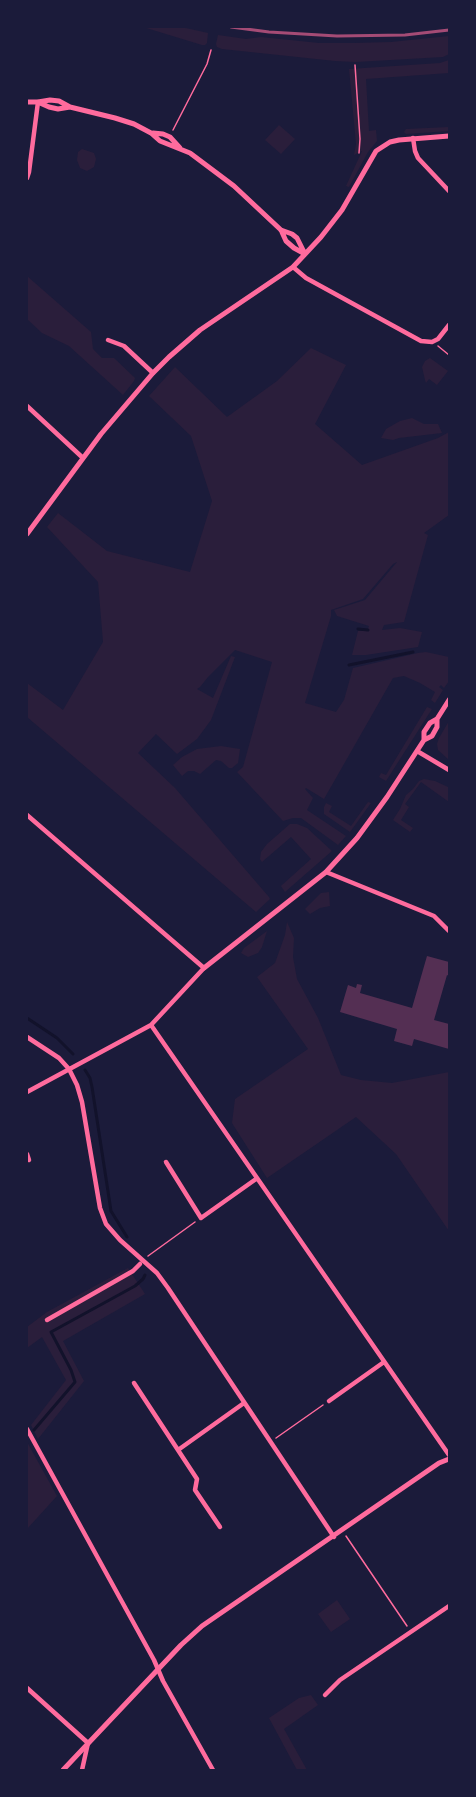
<!DOCTYPE html>
<style>
body{margin:0}
#map{position:relative;width:476px;height:1797px;overflow:hidden;background:#1b1b3a;font-family:"Crimson Pro",serif}
canvas{display:block}
.frame{position:absolute;inset:0;border:28px solid #1b1b3a;pointer-events:none}
</style>
<div id="map">
<canvas width="476" height="1797"></canvas>
<div class="frame"></div>
</div>
<script>
const c = document.querySelector('canvas').getContext('2d');
c.lineJoin = 'round';
function fill(path, color) { c.fillStyle = color; c.fill(path, 'evenodd'); }
const poly = rows => new Path2D(rows.map(r => 'M' + r).join(''));
function trace(path, color, width, dash) { c.strokeStyle = color; c.lineWidth = width; c.lineCap = dash ? 'butt' : 'round'; c.setLineDash(dash || []); c.stroke(path); }
const green = poly([
 [143,27,181,27,208,33,207,43,205,45,202,45],
 [218,35,246,39,261,37,319,43,354,43,391,42,449,36,449,54,443,57,356,62,335,61,222,49,217,47,216,44],
 [449,60,449,73,366,79,369,131,376,130,377,141,368,152,349,187,346,186,362,151,354,155,356,144,349,69,440,63],
 [279,125,295,139,281,154,265,140],
 [449,127,449,131,406,134,404,132,406,129],
 [82,149,94,153,96,159,94,167,87,171,80,168,77,160,78,152],
 [27,276,91,332,93,349,102,358,114,358,135,378,134,381,123,395,69,346,42,333,27,319],
 [311,348,346,365,315,424,362,465,438,438,449,432,449,515,424,533,428,535,404,622,384,625,382,630,400,628,422,632,418,647,366,655,352,655,358,631,367,631,369,626,337,616,334,610,365,600,397,562,393,564,363,599,331,610,331,616,305,703,336,712,344,700,353,668,418,653,426,652,449,657,449,681,444,688,441,685,439,687,443,690,435,703,431,700,435,692,420,683,404,676,393,678,324,799,306,788,305,789,313,798,307,810,346,836,338,845,301,818,293,818,283,821,237,772,243,767,272,662,235,650,208,677,200,687,197,689,213,698,231,656,235,657,211,720,197,739,177,754,156,734,138,753,175,788,269,897,270,899,256,912,27,717,27,683,63,710,103,642,98,582,47,527,58,513,107,551,190,572,212,501,191,436,149,396,175,367,227,417,277,381],
 [430,358,448,371,437,385,429,379,426,383,425,380,422,367,425,361],
 [412,418,424,424,438,424,442,433,399,438,393,440,381,438,386,429,400,421],
 [427,707,432,709,386,781,379,777,381,773,386,775],
 [449,721,449,760,438,750,437,744,439,738],
 [221,746,240,749,238,763,232,768,229,768,221,761,216,760,200,774,194,771,188,771,182,776,173,765,182,757,197,749],
 [424,779,435,781,448,787,449,802,421,782,405,804,409,807,401,820,413,828,410,832,393,820,400,809,406,795,413,789,419,781],
 [368,802,371,803,350,832,324,814,324,807,326,803,332,806,329,812,351,826],
 [290,824,297,824,307,828,332,851,285,892,281,886,282,885,311,859,291,837,262,862,260,859,261,852,267,844],
 [329,892,330,906,320,908,310,914,305,909,321,893],
 [287,922,294,938,293,957,297,979,318,1018,341,1075,361,1080,392,1083,449,1072,449,1231,396,1154,356,1117,267,1178,232,1123,235,1099,308,1049,257,977,275,963,285,935],
 [267,931,262,947,258,953,248,957,241,953,244,948],
 [128,1268,145,1294,63,1341,84,1381,38,1439,31,1425,66,1380,42,1337,27,1348,27,1327,47,1312],
 [27,1442,57,1496,27,1529],
 [337,1600,350,1619,331,1632,318,1614],
 [311,1695,318,1705,284,1729,307,1770,297,1770,269,1718,299,1698]
]);
const stream = poly([
 [358,629,368,630],
 [349,665,413,652],
 [27,1018,57,1038,73,1054],
 [85,1070,90,1078,92,1087,111,1211,127,1237],
 [34,1430,75,1382,71,1370,51,1332,135,1286,143,1279,145,1275]
]);
const building = poly([
 [427,956,449,962,449,976,447,975,434,1020,449,1024,449,1049,414,1039,412,1046,394,1041,397,1029,340,1012,348,985,356,988,357,984,362,985,360,993,412,1008]
]);
const path = poly([
 [355,65,360,139,359,153],
 [173,130,207,64,211,50],
 [438,346,449,355],
 [148,1256,195,1222],
 [276,1438,323,1405],
 [346,1536,407,1626]
]);
const minor = poly([
 [413,138,415,151,418,158,449,191],
 [27,178,29,172,38,102],
 [293,267,306,278,421,341,432,342,438,339,449,325],
 [108,340,124,346,153,373],
 [27,406,83,458],
 [417,751,449,770],
 [27,815,204,968,151,1025,27,1092],
 [326,872,434,916,449,931],
 [151,1025,449,1455],
 [27,1037,59,1058,69,1069,77,1085,82,1102,100,1208,106,1224,120,1240,157,1273,168,1288,334,1537],
 [27,1154,29,1160],
 [166,1162,201,1218,256,1179],
 [47,1320,133,1271,140,1264],
 [134,1383,197,1479,195,1490,220,1527],
 [329,1401,384,1362],
 [27,1429,154,1660,163,1681,213,1770],
 [178,1450,244,1403],
 [27,1688,88,1743,82,1770],
 [325,1695,340,1680,449,1606]
]);
const tertiary = poly([
 [27,102,38,102,50,100,59,101,70,107,115,118,134,124,151,133,160,141,190,153,234,186,281,230,286,241,294,248,305,254],
 [40,103,49,107,58,109,70,107],
 [153,133,163,134,170,137,180,148],
 [281,230,292,234,297,238,305,254],
 [27,534,101,434,153,373,169,357,200,330,293,267,321,237,342,210,376,151,390,142,399,140,449,136],
 [424,740,424,732,430,723,437,719,449,700],
 [204,968,326,872,357,838,387,797,424,740,432,736,437,727,437,719],
 [63,1770,181,1645,202,1626,439,1463,449,1459]
]);
const rail = poly([
 [231,27,269,32,337,36,405,35,449,30]
]);
fill(green, '#2a1e3b');
trace(stream, '#12122b', 3);
fill(building, '#542f53');
trace(path, '#ff6b9d', 1.5);
trace(minor, '#ff6b9d', 4.5);
trace(tertiary, '#ff6b9d', 5);
trace(rail, '#a44b75', 3);
</script>
